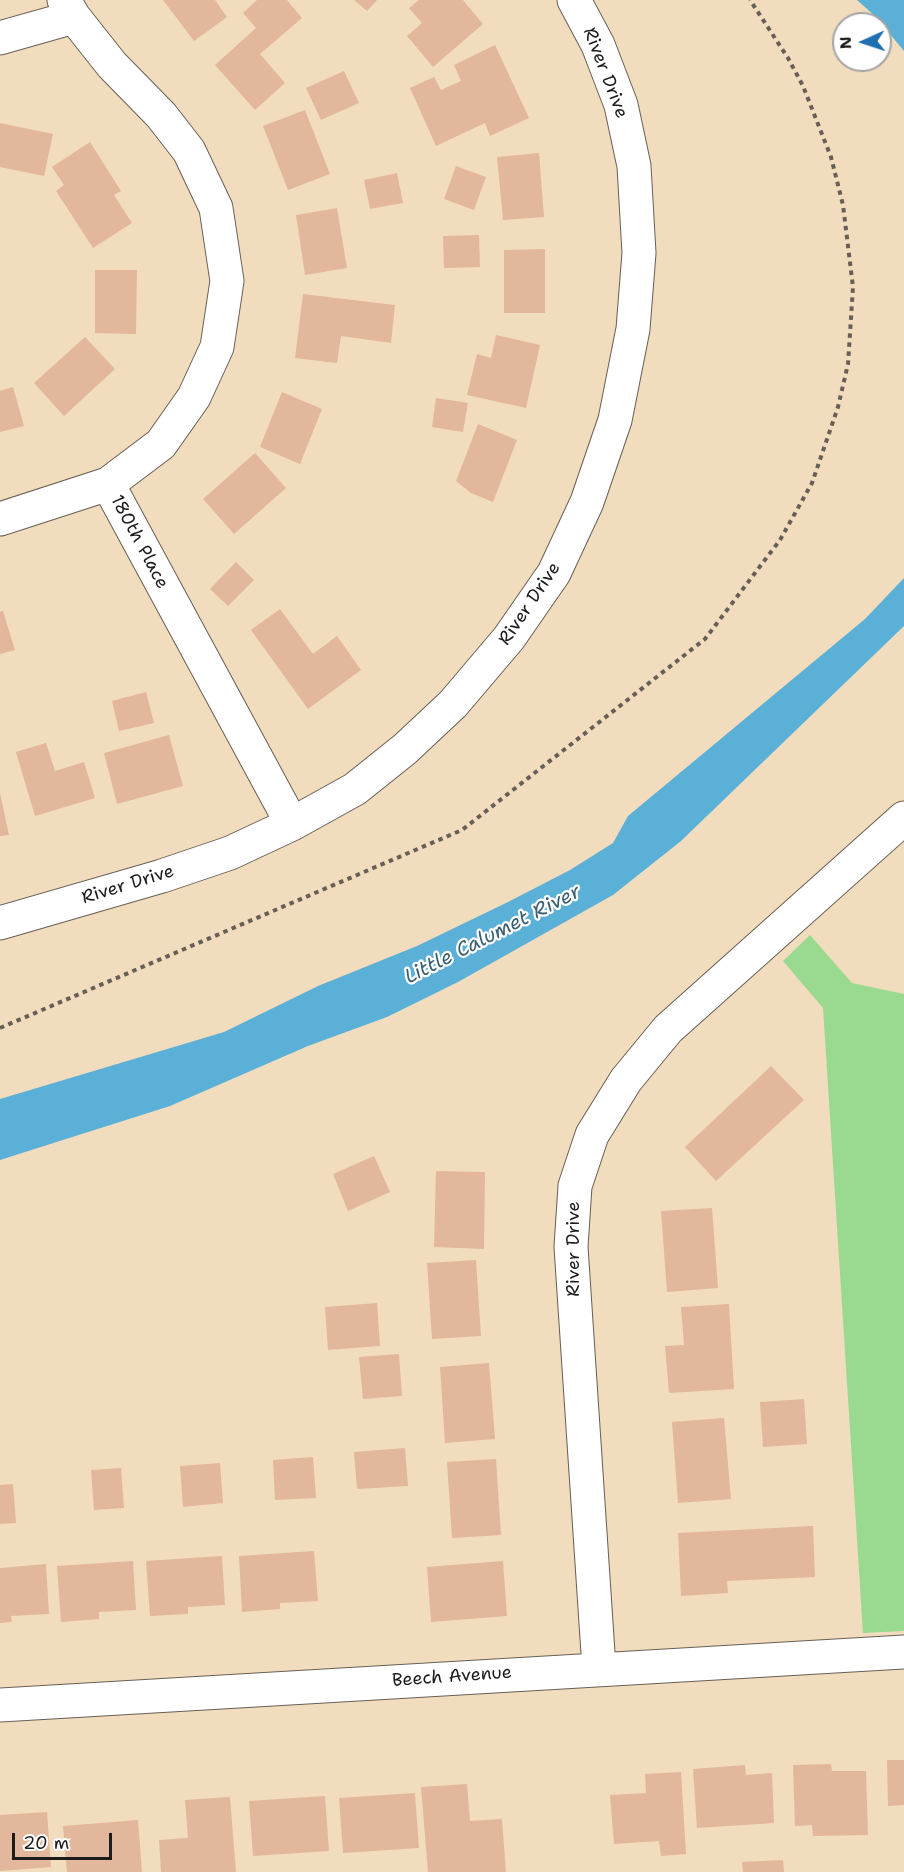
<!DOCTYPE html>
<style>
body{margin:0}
#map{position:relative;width:904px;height:1872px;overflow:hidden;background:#f2dcbe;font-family:"Shantell Sans",sans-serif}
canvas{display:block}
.north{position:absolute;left:832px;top:12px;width:60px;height:60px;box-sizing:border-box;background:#fff;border:2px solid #a4a4a4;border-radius:50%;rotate:267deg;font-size:16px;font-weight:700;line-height:24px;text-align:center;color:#1c1c1c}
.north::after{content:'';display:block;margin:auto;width:21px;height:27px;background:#1f6fb2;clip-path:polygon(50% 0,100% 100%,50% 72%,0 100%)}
.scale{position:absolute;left:12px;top:1833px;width:100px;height:27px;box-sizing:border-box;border:3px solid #1c1c1c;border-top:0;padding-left:8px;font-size:18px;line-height:21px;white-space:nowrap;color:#1c1c1c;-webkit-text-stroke:4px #fff;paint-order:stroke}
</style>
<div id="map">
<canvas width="904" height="1872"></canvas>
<div class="north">N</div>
<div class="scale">20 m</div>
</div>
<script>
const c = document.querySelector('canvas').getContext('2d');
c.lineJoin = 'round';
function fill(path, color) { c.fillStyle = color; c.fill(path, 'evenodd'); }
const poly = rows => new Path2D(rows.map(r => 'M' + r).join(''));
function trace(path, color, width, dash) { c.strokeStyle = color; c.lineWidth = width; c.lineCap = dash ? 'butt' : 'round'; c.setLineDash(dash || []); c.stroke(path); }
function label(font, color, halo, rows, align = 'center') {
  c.font = font + ' "Shantell Sans",sans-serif'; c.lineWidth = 4.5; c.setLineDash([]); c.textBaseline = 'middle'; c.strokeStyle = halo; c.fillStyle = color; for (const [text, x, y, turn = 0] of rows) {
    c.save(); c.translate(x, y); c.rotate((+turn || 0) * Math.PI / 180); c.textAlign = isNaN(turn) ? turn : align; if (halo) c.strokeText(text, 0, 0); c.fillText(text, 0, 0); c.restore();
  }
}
const green = poly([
 [810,935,852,983,904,994,904,1631,863,1633,823,1008,783,961]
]);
const water = poly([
 [857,0,904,0,904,51,875,16],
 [904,578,904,626,681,841,613,895,458,982,387,1017,308,1046,170,1106,0,1160,0,1099,224,1032,318,986,417,946,508,902,570,870,613,843,628,816,865,619]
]);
const building = poly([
 [163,0,215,0,227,17,194,41],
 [257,0,287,0,302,18,260,54,285,83,255,110,215,65,256,28,243,13],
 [354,0,377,0,367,11],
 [419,0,463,0,483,24,433,67,407,36,422,23,409,8],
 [495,45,529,118,490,136,485,123,436,146,410,88,434,77,441,90,461,81,454,65],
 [344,71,359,103,321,120,306,88],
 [305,110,330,174,288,190,263,126],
 [0,123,53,134,44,176,0,167],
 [90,142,121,191,114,195,132,223,93,248,56,191,64,185,52,167],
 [539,153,544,217,503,220,497,157],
 [456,166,486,177,474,210,444,199],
 [397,173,403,203,370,209,364,180],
 [337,208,347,268,305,275,296,215],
 [479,235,480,267,444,268,443,236],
 [545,249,545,313,504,313,504,250],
 [95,270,137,270,136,334,95,333],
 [303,294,395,305,391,343,341,336,337,363,295,358],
 [496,335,540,345,526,408,467,395,477,354,491,358],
 [85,337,115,369,64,416,34,383],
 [13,387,24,426,0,432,0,391],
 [282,392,322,409,300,464,260,447],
 [436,398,468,403,463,432,432,427],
 [478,424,517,440,493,502,471,493,456,481],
 [255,453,286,488,234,534,203,499],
 [236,562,254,580,228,606,210,589],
 [280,609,313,654,337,636,361,670,308,709,251,630],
 [3,611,15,650,0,654,0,612],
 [146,692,154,723,119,731,112,701],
 [169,735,183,786,117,804,104,753],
 [46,743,55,771,84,762,95,798,35,816,16,752],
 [0,793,9,835,0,836],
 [771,1066,804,1100,716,1181,685,1147],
 [374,1156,390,1192,348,1211,333,1174],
 [436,1171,485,1172,484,1249,434,1247],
 [712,1208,718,1288,667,1292,661,1211],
 [476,1260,481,1336,432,1339,427,1263],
 [377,1303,380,1346,328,1350,325,1307],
 [729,1304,734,1389,669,1393,665,1346,684,1345,681,1307],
 [399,1354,402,1396,363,1399,359,1357],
 [489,1363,495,1439,445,1443,440,1367],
 [804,1399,807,1444,763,1447,760,1402],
 [724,1418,731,1499,678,1503,672,1422],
 [405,1448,408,1486,357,1489,354,1452],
 [313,1457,316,1498,275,1500,273,1460],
 [496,1459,501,1535,452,1538,447,1462],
 [220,1463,223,1503,183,1507,180,1466],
 [121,1468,124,1508,94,1510,91,1470],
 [13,1484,16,1523,0,1524,0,1485],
 [813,1526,815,1577,727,1581,728,1593,681,1596,678,1533],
 [314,1551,318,1601,280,1603,280,1609,242,1612,239,1556],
 [222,1556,225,1605,188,1607,188,1614,150,1616,146,1561],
 [133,1561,136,1610,99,1612,99,1619,61,1622,57,1566],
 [503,1561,507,1616,431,1622,427,1567],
 [46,1564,49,1614,11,1616,12,1622,0,1623,0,1568],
 [887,1760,904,1760,904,1805,888,1806],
 [831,1764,832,1771,866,1771,868,1835,813,1836,812,1825,795,1826,793,1765],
 [745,1765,746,1775,772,1773,774,1823,697,1828,693,1769],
 [681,1772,686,1854,661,1856,659,1841,614,1844,610,1795,646,1793,645,1774],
 [467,1784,470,1821,502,1819,506,1872,428,1872,421,1787],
 [415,1793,419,1848,343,1853,339,1798],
 [325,1796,329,1851,253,1856,249,1801],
 [230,1797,236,1872,161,1872,159,1840,188,1838,185,1800],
 [47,1812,51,1867,0,1871,0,1815],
 [138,1820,142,1872,67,1872,63,1826],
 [783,1860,784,1872,743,1872,742,1862]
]);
const path = poly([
 [0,1028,462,830,705,639,780,540,812,483,838,407,848,364,853,287,843,205,831,157,803,86,788,58,750,0]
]);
const minor = poly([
 [64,0,74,17,112,65,161,115,189,151,216,208,227,281,217,347,194,397,161,444,108,484,292,824],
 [0,38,74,17],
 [0,519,108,484],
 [0,923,162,876,230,853,292,824,355,789,405,749,453,704,509,638,554,573,587,502,615,420,633,329,639,253,634,166,621,105,598,45,574,0],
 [599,1668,571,1247,575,1186,592,1135,626,1080,668,1029,904,818],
 [0,1705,904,1652]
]);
const streetNames = [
 ["River Drive",605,73,69],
 ["180th Place",139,542,62],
 ["River Drive",530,604,-56],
 ["River Drive",128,885,-17],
 ["River Drive",574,1249,-90],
 ["Beech Avenue",452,1677,-4]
];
const waterNames = [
 ["Little Calumet River",493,935,-27]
];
fill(green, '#99da90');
fill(water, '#5bb0d7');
fill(building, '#e2b79b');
trace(minor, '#675f55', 35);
trace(path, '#675f55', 4, [4.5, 4.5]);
trace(minor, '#fff', 33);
label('18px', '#1c1c1c', '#fff', streetNames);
label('italic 20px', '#385f70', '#fff', waterNames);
</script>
